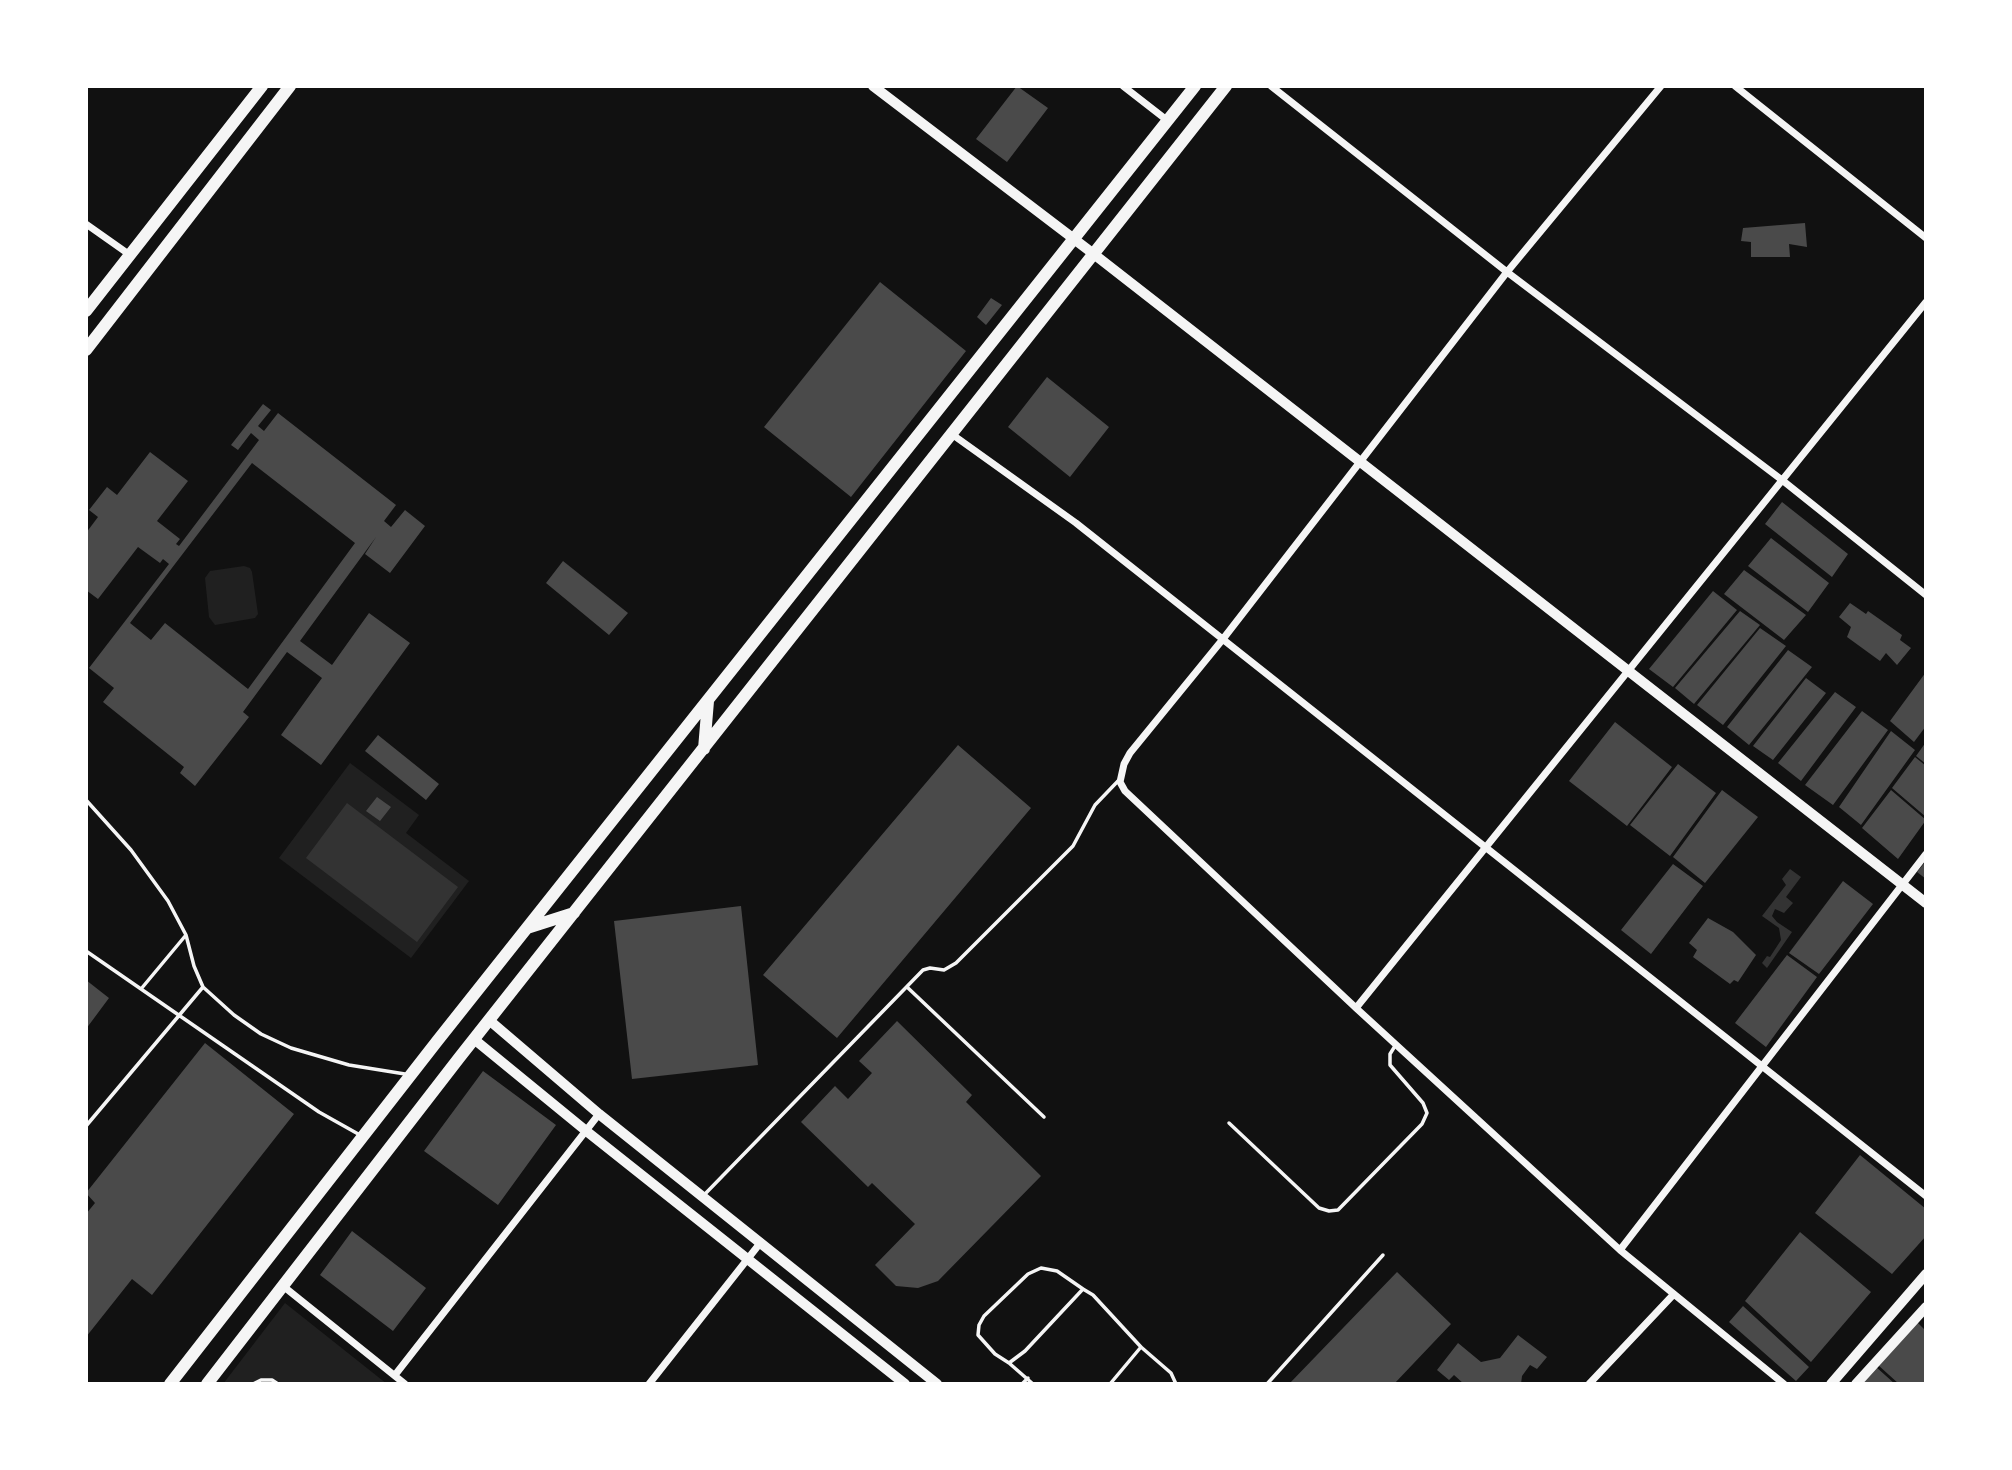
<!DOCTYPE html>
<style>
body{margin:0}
#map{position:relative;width:2012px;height:1470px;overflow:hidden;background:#111;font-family:Roboto,sans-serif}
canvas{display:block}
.frame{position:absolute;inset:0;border:88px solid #fff;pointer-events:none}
</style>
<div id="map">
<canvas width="2012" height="1470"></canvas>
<div class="frame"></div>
</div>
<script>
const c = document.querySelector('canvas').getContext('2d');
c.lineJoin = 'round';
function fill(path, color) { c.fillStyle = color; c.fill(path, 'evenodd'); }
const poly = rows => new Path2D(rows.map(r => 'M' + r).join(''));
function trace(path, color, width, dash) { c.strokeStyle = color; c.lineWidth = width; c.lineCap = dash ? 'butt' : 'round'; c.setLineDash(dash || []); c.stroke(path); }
const green = poly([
 [244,566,250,568,252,572,258,614,255,618,215,625,209,617,205,578,210,571],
 [350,763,419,815,406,833,469,881,411,958,279,858],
 [285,1303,387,1384,223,1384]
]);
const water = poly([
 [347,803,458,887,417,942,306,858],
 [1790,869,1801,877,1786,897,1793,903,1784,913,1775,909,1772,916,1777,922,1792,932,1767,968,1762,963,1767,956,1770,957,1781,940,1779,928,1762,916,1786,885,1782,879]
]);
const building = poly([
 [1017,86,1048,108,1007,162,976,139],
 [1805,223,1807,247,1789,244,1790,257,1751,257,1751,242,1741,241,1743,228],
 [880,282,966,351,851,497,764,427],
 [991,298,1002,305,986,325,977,317],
 [1047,377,1109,427,1070,477,1008,427],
 [263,404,271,410,258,426,264,431,278,413,396,505,384,521,391,527,405,510,425,526,390,573,365,554,376,537,300,641,332,665,369,613,410,643,321,765,281,735,322,678,287,652,243,712,249,717,195,786,180,773,184,767,103,702,114,688,89,668,169,564,163,559,160,563,138,547,98,599,86,590,86,533,98,517,89,510,107,487,117,495,150,452,188,481,157,521,180,539,176,544,179,546,259,440,251,433,238,450,231,445],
 [252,463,355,543,248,689,165,623,151,640,130,623],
 [1782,502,1848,554,1832,577,1765,524],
 [1771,538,1829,583,1808,612,1748,566],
 [563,561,628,613,609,635,546,583],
 [1744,570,1806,615,1784,640,1724,594],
 [1713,591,1737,610,1673,687,1649,669],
 [1850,603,1866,614,1868,611,1902,635,1900,640,1911,648,1897,665,1886,653,1880,661,1847,637,1851,627,1839,617],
 [1740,611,1760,625,1694,704,1675,688],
 [1760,628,1786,646,1723,725,1697,705],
 [1788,650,1812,667,1749,745,1727,727],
 [1926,672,1926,726,1914,742,1890,721],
 [1806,678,1826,693,1773,760,1753,746],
 [1835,692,1856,707,1801,781,1778,763],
 [1862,711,1888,730,1833,805,1805,785],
 [1615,722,1672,767,1627,826,1569,781],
 [1891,731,1915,750,1861,825,1839,807],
 [378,735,439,784,426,800,365,751],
 [1926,742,1926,764,1916,756],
 [958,745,1031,808,837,1038,763,975],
 [1915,757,1926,766,1926,817,1892,788],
 [1678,764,1716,793,1670,856,1630,825],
 [1722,790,1758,817,1705,883,1673,857],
 [1891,790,1926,820,1898,859,1862,828],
 [377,797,391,807,380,821,366,811],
 [1926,861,1926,879,1917,872],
 [1673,864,1703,886,1651,954,1621,930],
 [1843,881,1873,904,1819,974,1789,953],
 [741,906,758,1065,632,1079,614,921],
 [1708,918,1733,932,1756,955,1738,982,1734,980,1730,984,1693,957,1697,950,1689,943],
 [1787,955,1817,977,1766,1047,1735,1023],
 [86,980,109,998,86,1029],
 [897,1021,972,1095,966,1102,1041,1176,938,1281,918,1288,896,1286,875,1265,915,1224,872,1183,868,1187,801,1122,835,1086,848,1099,872,1073,859,1061],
 [205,1043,294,1114,152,1295,132,1279,86,1337,86,1214,95,1203,86,1193],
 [483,1071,556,1125,498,1205,424,1151],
 [1860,1155,1926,1209,1926,1236,1892,1274,1815,1213],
 [352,1231,426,1288,393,1331,320,1275],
 [1800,1232,1871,1292,1811,1362,1745,1301],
 [1397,1272,1451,1324,1394,1384,1289,1384],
 [1743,1306,1809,1367,1796,1381,1729,1322],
 [1917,1322,1926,1331,1926,1384,1899,1384,1878,1365],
 [1518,1335,1547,1357,1537,1369,1530,1365,1522,1376,1521,1384,1464,1384,1454,1375,1449,1380,1437,1370,1458,1343,1481,1362,1500,1358],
 [1875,1366,1895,1384,1859,1384]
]);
const service = poly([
 [86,800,131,850,168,901,186,935,194,966,203,987,234,1015,261,1034,291,1048,349,1065,405,1074],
 [86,951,319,1112,360,1135],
 [907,987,1044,1117],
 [141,989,186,935],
 [1229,1123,1319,1208,1329,1211,1338,1210,1422,1124,1427,1113,1423,1103,1390,1065,1390,1054,1395,1046],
 [86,1126,203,987],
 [704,1195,923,970,930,968,944,970,956,963,1073,846,1095,805,1118,781],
 [1141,1347,1171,1373,1176,1384],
 [1009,1363,995,1354,978,1335,979,1325,984,1316,1028,1274,1041,1268,1057,1271,1083,1289],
 [253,1384,261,1380,272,1380,278,1384],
 [1022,1384,1028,1378],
 [1033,1384,1009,1363,1025,1351,1083,1289,1093,1295,1141,1347,1110,1384],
 [1267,1384,1383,1255]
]);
const minor = poly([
 [1123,86,1168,121],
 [1271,86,1507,272,1782,480,1926,595],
 [1661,86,1507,272,1223,639,1130,753,1124,764,1120,782,1125,791,1356,1008,1620,1250,1784,1384],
 [1735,86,1926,238],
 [86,224,130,255],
 [953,435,1076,523,1926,1196],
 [1356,1008,1926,302],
 [1620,1250,1926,854],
 [283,1286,405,1384],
 [395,1375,599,1114],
 [649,1384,761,1242],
 [1589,1384,1673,1295]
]);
const tertiary = poly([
 [489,1020,599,1114,937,1384],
 [475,1040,585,1130,905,1384],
 [1831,1384,1926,1274],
 [1856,1384,1926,1307]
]);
const secondary = poly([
 [873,86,1095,255,1926,903]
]);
const primary = poly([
 [86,311,262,86],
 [86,350,290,86],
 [704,749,708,701],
 [527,928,574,913],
 [170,1384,438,1040,1195,86],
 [207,1384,459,1058,1226,86]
]);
fill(green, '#202020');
fill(water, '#333');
fill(building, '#4a4a4a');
trace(service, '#f5f5f5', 3.5);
trace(minor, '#f5f5f5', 7);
trace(tertiary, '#f5f5f5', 10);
trace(secondary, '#f5f5f5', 10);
trace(primary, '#f5f5f5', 12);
</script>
